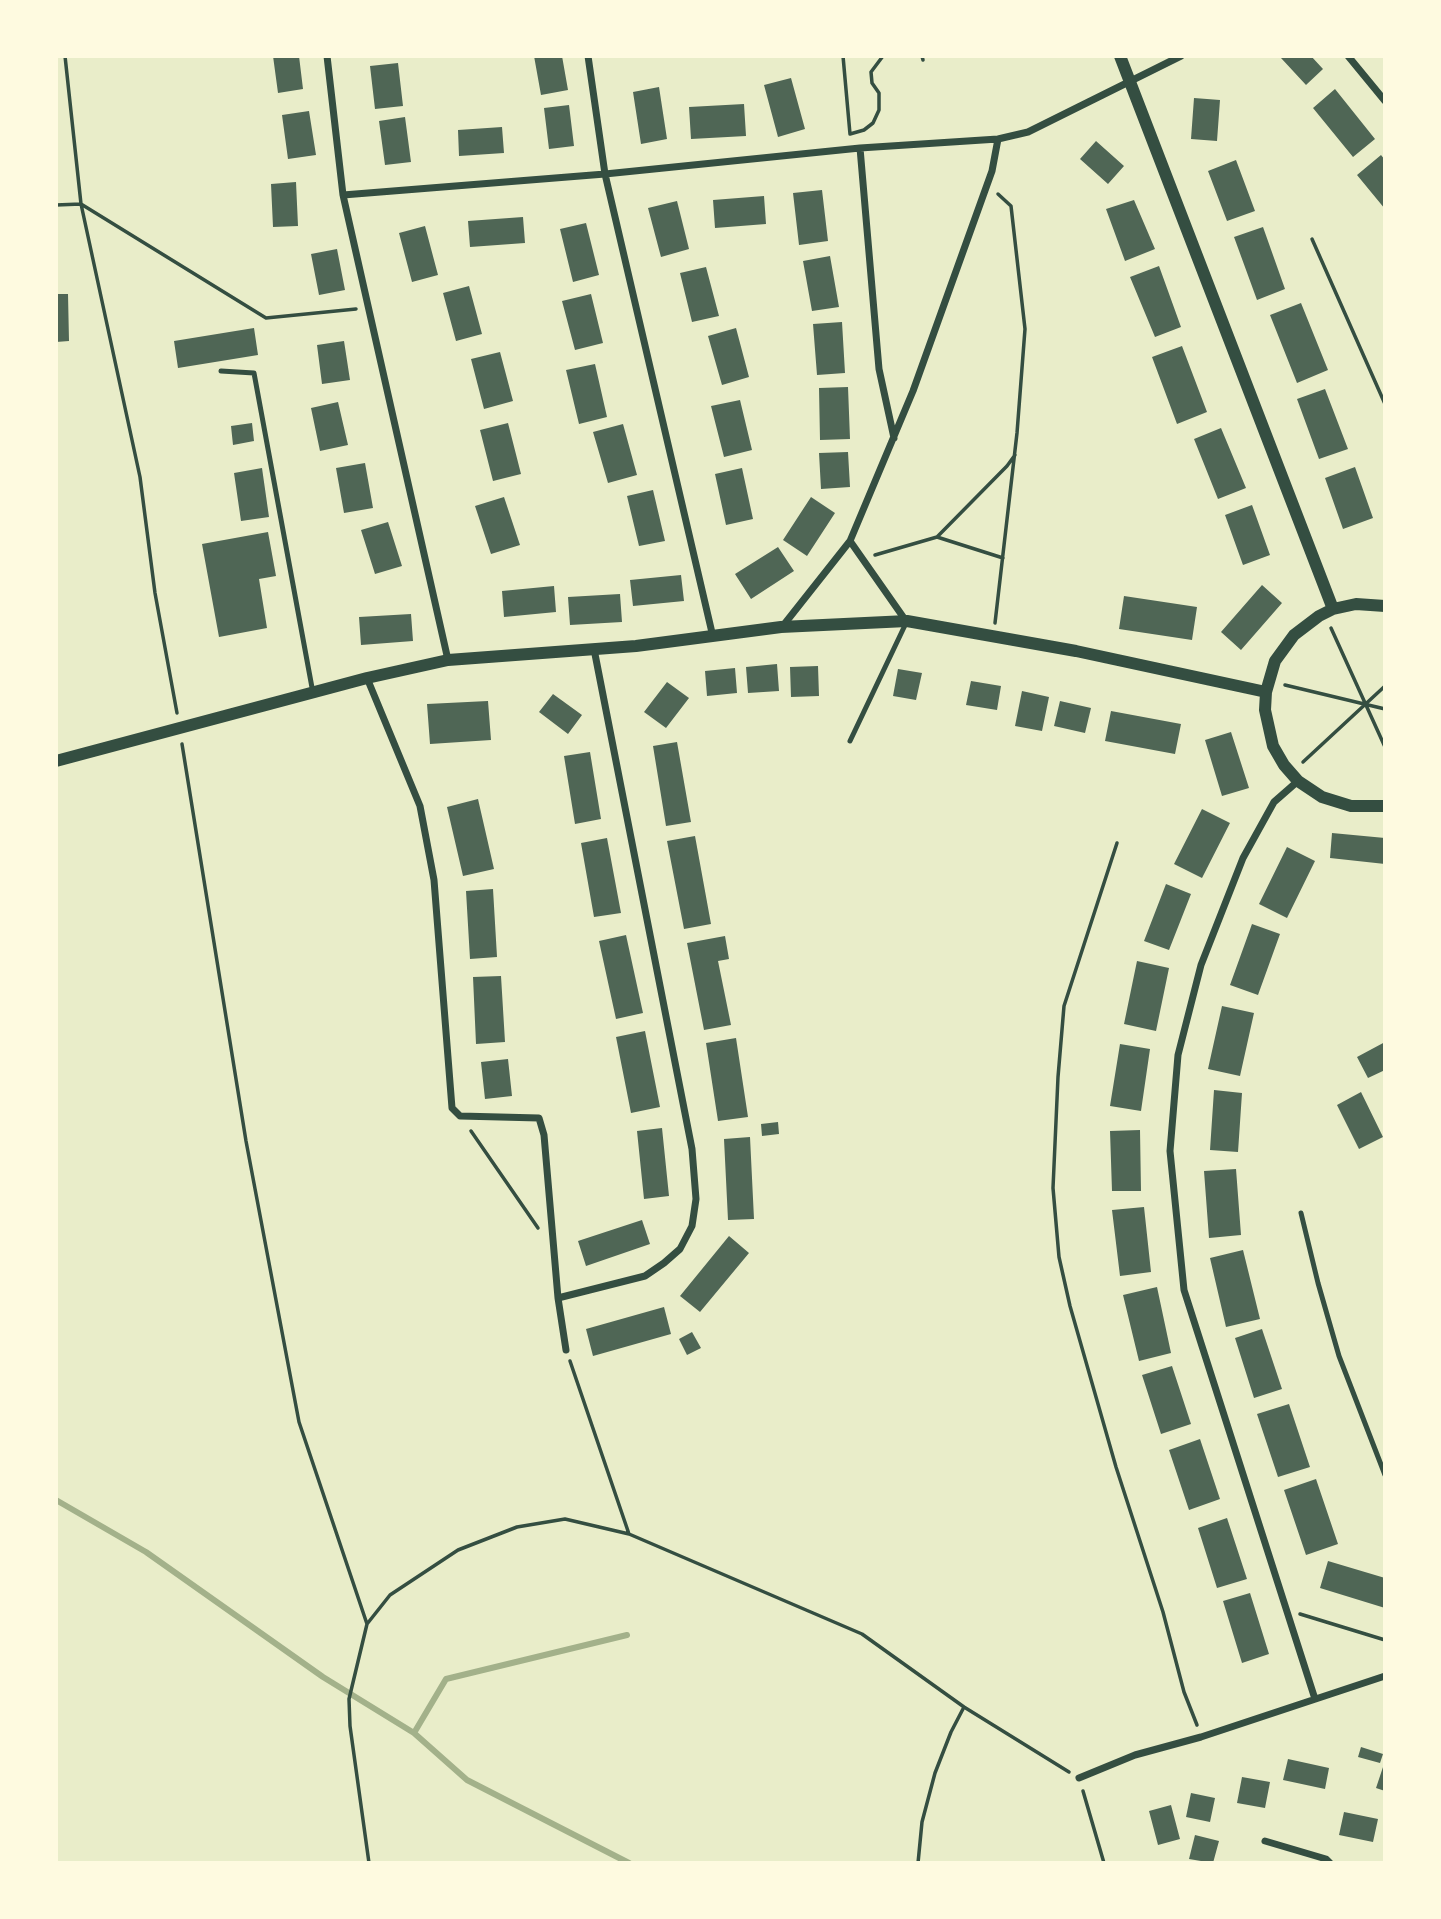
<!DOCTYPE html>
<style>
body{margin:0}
#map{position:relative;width:1441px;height:1919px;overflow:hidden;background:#e9edc9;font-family:"Nunito Sans",sans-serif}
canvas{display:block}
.frame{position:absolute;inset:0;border:58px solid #fefae0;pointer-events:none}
</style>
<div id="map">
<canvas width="1441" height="1919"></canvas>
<div class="frame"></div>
</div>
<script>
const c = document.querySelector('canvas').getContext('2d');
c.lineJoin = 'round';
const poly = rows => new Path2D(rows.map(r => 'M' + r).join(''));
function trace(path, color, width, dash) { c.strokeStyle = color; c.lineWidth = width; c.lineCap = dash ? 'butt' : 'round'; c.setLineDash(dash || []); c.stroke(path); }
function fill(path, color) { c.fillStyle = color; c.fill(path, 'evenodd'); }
const stream = poly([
 [56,1500,146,1552,323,1677,414,1733,467,1780,629,1863],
 [414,1733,446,1679,627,1635]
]);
const building = poly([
 [273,56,299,56,303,89,278,93],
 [534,56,562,56,568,90,541,95],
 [1284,56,1311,56,1323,69,1306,85,1281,58],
 [398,63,403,106,375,109,370,66],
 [791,78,805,129,778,137,764,85],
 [659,87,667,139,641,144,633,92],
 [1335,89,1375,139,1353,157,1313,108],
 [1194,98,1220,100,1217,141,1191,139],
 [744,104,746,136,691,139,689,107],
 [569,105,574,146,549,149,544,108],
 [309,111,316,155,288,159,282,115],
 [405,117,411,162,385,165,379,121],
 [502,127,504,153,459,156,458,130],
 [1096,141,1124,166,1108,184,1080,159],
 [1381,155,1385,160,1385,209,1357,175],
 [1236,160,1255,211,1227,221,1208,171],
 [296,182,298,226,273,227,271,184],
 [822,190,828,241,799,245,793,193],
 [764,196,766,224,715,228,713,200],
 [1134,200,1155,249,1125,261,1106,209],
 [677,201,689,249,661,257,648,208],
 [523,217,525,243,470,247,468,221],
 [586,223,599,275,573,282,560,229],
 [425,226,438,275,412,282,399,233],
 [1263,227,1285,289,1257,300,1234,237],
 [337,249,345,290,319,295,311,254],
 [830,256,839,307,812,311,803,261],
 [1159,266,1181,327,1155,337,1130,277],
 [706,267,719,316,692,322,680,273],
 [469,286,482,334,456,341,443,293],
 [56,294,68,294,69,341,56,342],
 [591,294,603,343,575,350,562,301],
 [1301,303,1328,370,1297,383,1270,315],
 [842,322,845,373,817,375,813,324],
 [254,328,258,355,178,368,174,341],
 [736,328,749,377,722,385,708,336],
 [344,341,350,380,322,384,317,345],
 [1182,346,1207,412,1177,424,1152,357],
 [500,352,513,401,484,409,471,359],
 [595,364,607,417,579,424,566,370],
 [848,387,850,439,820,440,819,388],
 [1325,389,1348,449,1319,459,1297,399],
 [740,400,752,450,724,457,711,406],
 [338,402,348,445,320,451,311,408],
 [252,423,254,441,233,445,231,426],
 [508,423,521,474,493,481,480,430],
 [623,424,637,475,608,483,593,432],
 [1221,428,1246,488,1218,499,1194,439],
 [848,452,850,487,821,489,819,453],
 [365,463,373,508,344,513,336,468],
 [1355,467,1373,518,1343,529,1325,478],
 [262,468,269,517,241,521,234,473],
 [742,468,753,519,726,525,715,474],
 [653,490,665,541,639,546,627,496],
 [504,497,520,545,491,554,475,506],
 [811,497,835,513,807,556,783,540],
 [1252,505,1270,555,1243,565,1225,515],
 [388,522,402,566,375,574,361,530],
 [268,532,276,576,259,579,267,628,219,637,202,544],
 [778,547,794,571,751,599,735,574],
 [681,575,684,601,633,606,630,580],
 [1262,585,1282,603,1241,650,1221,632],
 [554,586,556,612,504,617,502,591],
 [620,594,622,622,570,625,568,597],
 [1124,596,1197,607,1192,640,1119,629],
 [411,614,413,641,361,645,359,617],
 [777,664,779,691,748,693,746,667],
 [818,666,819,696,791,697,790,667],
 [735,668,737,693,707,696,705,671],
 [898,669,922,673,916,700,893,696],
 [971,681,1001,686,997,710,966,705],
 [667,682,689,698,666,728,644,712],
 [1022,691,1049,697,1042,731,1015,726],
 [553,694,582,715,568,734,539,712],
 [488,701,491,740,430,744,427,704],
 [1060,701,1091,708,1085,733,1054,726],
 [1111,711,1181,724,1175,754,1105,741],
 [1231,732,1249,788,1222,796,1205,740],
 [677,742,691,822,666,826,653,746],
 [590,752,601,819,575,824,564,756],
 [478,799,494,869,463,876,447,807],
 [1202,809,1230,823,1202,878,1174,864],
 [1332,833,1385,838,1385,864,1330,858],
 [695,836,711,924,684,929,667,841],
 [607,838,621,913,594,917,581,843],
 [1287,847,1315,861,1287,918,1259,904],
 [1166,884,1191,894,1169,950,1144,941],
 [493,889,497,957,470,959,466,891],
 [1252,924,1280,934,1258,995,1230,985],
 [626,935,643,1013,616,1019,599,941],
 [725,936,729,959,718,961,731,1025,704,1030,687,943],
 [1137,961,1169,968,1156,1031,1124,1024],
 [501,976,505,1042,476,1044,473,977],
 [1222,1006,1254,1013,1240,1076,1208,1069],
 [645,1031,660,1107,631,1113,616,1037],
 [736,1038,748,1117,718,1121,706,1043],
 [1385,1042,1385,1070,1368,1078,1357,1057],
 [1120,1044,1150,1049,1141,1111,1110,1106],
 [508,1059,512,1096,485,1099,481,1062],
 [1214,1090,1242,1093,1238,1152,1210,1150],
 [1361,1092,1383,1137,1359,1149,1337,1105],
 [778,1122,779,1134,762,1136,761,1124],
 [662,1128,669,1196,644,1199,637,1131],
 [1140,1130,1141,1191,1112,1191,1110,1131],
 [750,1137,754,1219,728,1220,724,1139],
 [1236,1169,1241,1235,1209,1238,1204,1171],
 [1144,1207,1151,1272,1120,1276,1112,1210],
 [642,1220,650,1244,586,1266,578,1241],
 [729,1236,749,1253,700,1312,680,1296],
 [1243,1250,1260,1319,1226,1327,1210,1258],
 [1157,1287,1171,1353,1139,1361,1123,1295],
 [664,1307,671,1334,593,1356,586,1329],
 [1262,1329,1282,1389,1254,1398,1235,1338],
 [692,1332,701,1348,687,1355,679,1339],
 [1172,1366,1191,1424,1161,1434,1142,1375],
 [1289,1404,1310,1467,1278,1477,1257,1414],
 [1200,1439,1220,1499,1189,1510,1169,1450],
 [1316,1479,1338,1544,1306,1555,1284,1490],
 [1227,1518,1247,1579,1217,1588,1198,1528],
 [1328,1561,1385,1578,1385,1608,1320,1588],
 [1250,1593,1269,1654,1242,1663,1223,1601],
 [1361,1747,1383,1754,1380,1763,1358,1757],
 [1288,1759,1329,1768,1325,1789,1283,1780],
 [1385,1761,1385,1791,1376,1788],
 [1242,1777,1270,1782,1265,1808,1237,1803],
 [1191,1793,1215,1798,1210,1822,1186,1817],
 [1171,1805,1180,1839,1158,1845,1149,1811],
 [1344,1812,1378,1819,1373,1842,1339,1835],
 [1195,1835,1219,1841,1213,1863,1189,1859]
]);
const path = poly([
 [65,56,81,204,140,477,155,593,177,713],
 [843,56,850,134],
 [922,56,923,60],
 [850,134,864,130,873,123,879,110,879,93,872,83,871,72,883,56],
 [56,205,81,204,266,318,356,309],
 [1312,239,1385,404],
 [937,537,1003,558],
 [875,555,937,537,1007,466,1015,455],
 [995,623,1017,433,1025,329,1011,206,998,194],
 [1331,628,1385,747],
 [1285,685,1385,709],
 [182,744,246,1141,299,1422,367,1624],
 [1303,762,1385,686],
 [1117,843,1064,1006,1058,1077,1053,1188,1059,1257,1070,1306,1116,1467,1163,1612,1184,1692,1197,1725],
 [471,1131,538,1228],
 [570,1361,629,1534,862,1634,964,1707,1069,1772],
 [1300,1614,1385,1640],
 [1083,1791,1104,1863],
 [369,1863,350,1726,349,1699,367,1624,390,1595,458,1550,517,1527,565,1519,629,1534],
 [918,1863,922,1822,935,1773,951,1732,964,1707]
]);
const service = poly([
 [221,371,254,373,313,693],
 [850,741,907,621],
 [1301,1213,1318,1283,1339,1356,1385,1475]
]);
const minor = poly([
 [327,56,343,195,448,660],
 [588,56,605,174,713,637],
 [1348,56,1385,101],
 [860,148,879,369,894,438],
 [343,195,605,174,860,148,998,139,1028,132,1181,56],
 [850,541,906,621],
 [782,627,850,541,913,391,992,171,998,139],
 [367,678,420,806,434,880,452,1108,460,1116,539,1118,544,1135,558,1298],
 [1298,781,1274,802,1243,858,1201,965,1178,1055,1170,1151,1184,1290,1315,1699],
 [566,1350,558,1298,645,1276,664,1263,680,1249,692,1226,696,1199,692,1149,594,649],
 [1079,1778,1135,1755,1201,1737,1385,1676],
 [1265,1841,1326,1859,1330,1863]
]);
const tertiary = poly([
 [1120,56,1333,609],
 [1385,606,1356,604,1333,609,1319,616,1294,635,1275,661,1266,692,1265,710,1273,746,1284,765,1298,781,1322,797,1351,806,1385,806],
 [56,761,367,678,448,660,636,646,781,627,907,621,1076,651,1266,692]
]);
trace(stream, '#a3b18a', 6);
fill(building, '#4f6655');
trace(path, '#344e41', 3.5);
trace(service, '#344e41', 5);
trace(minor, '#344e41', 7);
trace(tertiary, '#344e41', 12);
</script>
